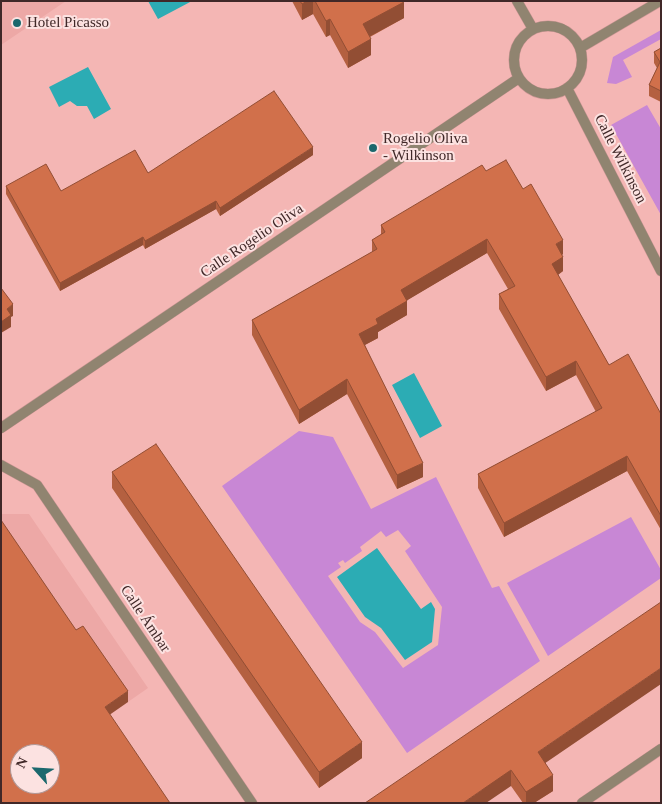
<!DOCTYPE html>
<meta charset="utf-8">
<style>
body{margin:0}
#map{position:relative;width:662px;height:804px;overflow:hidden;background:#f4b6b4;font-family:"Times New Roman",serif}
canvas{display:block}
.frame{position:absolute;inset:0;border:2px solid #402828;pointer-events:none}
.north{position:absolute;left:10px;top:744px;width:50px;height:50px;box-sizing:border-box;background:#fce2e1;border:1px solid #b19897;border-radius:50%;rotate:296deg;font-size:14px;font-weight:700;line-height:20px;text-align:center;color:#402828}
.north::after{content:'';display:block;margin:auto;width:18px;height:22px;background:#1b686d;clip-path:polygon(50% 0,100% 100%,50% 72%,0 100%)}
</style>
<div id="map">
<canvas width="662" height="804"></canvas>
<div class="frame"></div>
<div class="north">N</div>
</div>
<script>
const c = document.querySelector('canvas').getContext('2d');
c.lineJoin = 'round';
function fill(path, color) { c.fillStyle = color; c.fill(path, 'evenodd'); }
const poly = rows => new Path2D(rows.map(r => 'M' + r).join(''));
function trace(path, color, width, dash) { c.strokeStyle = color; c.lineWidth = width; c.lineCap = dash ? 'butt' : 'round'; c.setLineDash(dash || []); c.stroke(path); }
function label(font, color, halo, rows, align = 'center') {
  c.font = font + ' "Times New Roman",serif'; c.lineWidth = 4; c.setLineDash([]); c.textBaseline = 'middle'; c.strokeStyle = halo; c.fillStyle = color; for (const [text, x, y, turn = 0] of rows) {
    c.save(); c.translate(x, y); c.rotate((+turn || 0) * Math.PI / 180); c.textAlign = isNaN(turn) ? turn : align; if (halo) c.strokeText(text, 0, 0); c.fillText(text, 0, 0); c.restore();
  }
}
const built = poly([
 [1,1,66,1,1,45],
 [1,514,29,514,148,688,105,718,163,803,1,803],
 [20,754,50,754,50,784,20,784]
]);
const green = poly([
 [661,30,661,39,623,60,632,77,616,84,607,83,613,57],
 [647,105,661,129,661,215,611,125],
 [299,431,333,437,371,509,436,477,492,588,499,586,540,661,407,753,222,486],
 [398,530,411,546,405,551,442,607,438,645,403,668,375,632,360,622,328,576,341,567,338,563,343,560,345,563,362,551,360,547,381,531,386,537],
 [631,517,661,570,661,578,548,656,507,583]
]);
const water = poly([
 [148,1,192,1,158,19],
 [88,67,111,109,94,119,87,106,77,106,70,101,59,107,49,87],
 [414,373,442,426,420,438,392,385],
 [377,548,421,609,431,602,435,609,432,642,405,660,381,628,365,617,337,577]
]);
const minor = poly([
 [517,1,533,29],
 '514 60a34 34 0 1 1 68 0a34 34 0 1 1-68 0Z',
 [580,48,660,1],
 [567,88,661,271],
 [1,428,519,78],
 [1,465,37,485,252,803],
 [582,803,661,749]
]);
const wall = poly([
 [292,1,403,1,404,18,370,37,371,55,348,68,330,35,326,37,313,14,302,20],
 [661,48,661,102,649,96,649,85,657,68,654,63,654,52],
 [313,155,220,216,216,209,145,249,143,245,60,291,6,194,6,186,61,191,148,173],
 [486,171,563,254,562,255,563,271,558,275,609,365,661,414,661,530,627,471,504,537,478,488,478,474,596,412,576,375,546,391,499,309,499,294,508,289,487,253,407,300,407,315,378,332,378,338,365,345,423,477,397,489,347,394,299,424,252,335,252,320,372,252,372,240,381,235,381,225],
 [112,472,362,758,319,788,112,488],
 [545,763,553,791,534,803,523,803,511,786,365,803]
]);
const shadedWall = poly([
 [307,1,313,1,313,14,302,20,302,4],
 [404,2,404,18,363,40,363,24],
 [330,19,330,35,326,37,326,21],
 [371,39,371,55,348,68,348,52],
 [313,147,313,155,220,216,220,208],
 [216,201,216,209,145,249,145,241],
 [143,237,143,245,60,291,60,283],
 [487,239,487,253,401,304,401,290],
 [563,240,563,254,556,259,556,244],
 [563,257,563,271,552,279,552,264],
 [407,301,407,315,378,332,378,338,359,348,359,334,376,319],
 [13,304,13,316,11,317,11,327,1,333,1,322,7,309],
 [576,361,576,375,546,391,546,377],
 [347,379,347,394,299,424,299,410],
 [627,456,627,471,504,537,504,523],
 [423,463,423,477,397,489,397,475],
 [661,668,661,684,538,768,538,752],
 [128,691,128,702,105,718,105,707],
 [362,742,362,758,319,788,319,772],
 [511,770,511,786,486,803,463,803],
 [553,775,553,791,534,803,526,803,526,792]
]);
const building = poly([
 [300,1,307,1,302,4,300,1],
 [315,1,403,1,404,2,363,24,371,39,348,52,330,19,326,21,315,1],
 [661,48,661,91,649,85,660,62,654,52,661,48],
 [274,91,313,147,220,208,216,201,145,241,143,237,60,283,6,186,46,164,61,191,135,150,148,173,274,91],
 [506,160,523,189,531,184,563,240,556,244,563,257,552,264,609,365,628,354,661,414,661,516,627,456,504,523,478,474,602,408,576,361,546,377,499,294,515,286,487,239,401,290,407,301,376,319,378,324,359,334,423,463,397,475,347,379,299,410,252,320,377,249,372,240,385,232,381,225,482,165,486,171,506,160],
 [1,288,13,304,7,309,11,315,1,322,1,288],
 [156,444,362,742,319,772,112,472,156,444],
 [1,520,76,630,83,626,128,691,105,707,170,803,1,803,1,520],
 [20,754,50,754,50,784,20,784,20,754],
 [661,602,661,668,538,752,553,775,526,792,511,770,463,803,365,803,661,602]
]);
const markers = [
 [17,23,5,"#1b686d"],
 [373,148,5,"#1b686d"]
];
const poiNames = [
 ["Hotel Picasso",27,23],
 ["Rogelio Oliva",383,139],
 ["- Wilkinson",383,156]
];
const streetNames = [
 ["Calle Wilkinson",620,159,63],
 ["Calle Rogelio Oliva",252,241,-34],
 ["Calle Ámbar",145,619,56]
];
fill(built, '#eda8a6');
fill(green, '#c887d5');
fill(water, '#2cacb4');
trace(minor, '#cc9795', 11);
trace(minor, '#908470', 10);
fill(wall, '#b46040');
fill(shadedWall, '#924e34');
fill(building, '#d1704b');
trace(building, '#924e34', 1);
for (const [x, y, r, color] of markers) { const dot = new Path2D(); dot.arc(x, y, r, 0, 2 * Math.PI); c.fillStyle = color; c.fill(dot); trace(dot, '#fce2e1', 2); }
label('15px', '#402828', '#fce2e1', poiNames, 'left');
label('15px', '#402828', '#fce2e1', streetNames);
</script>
